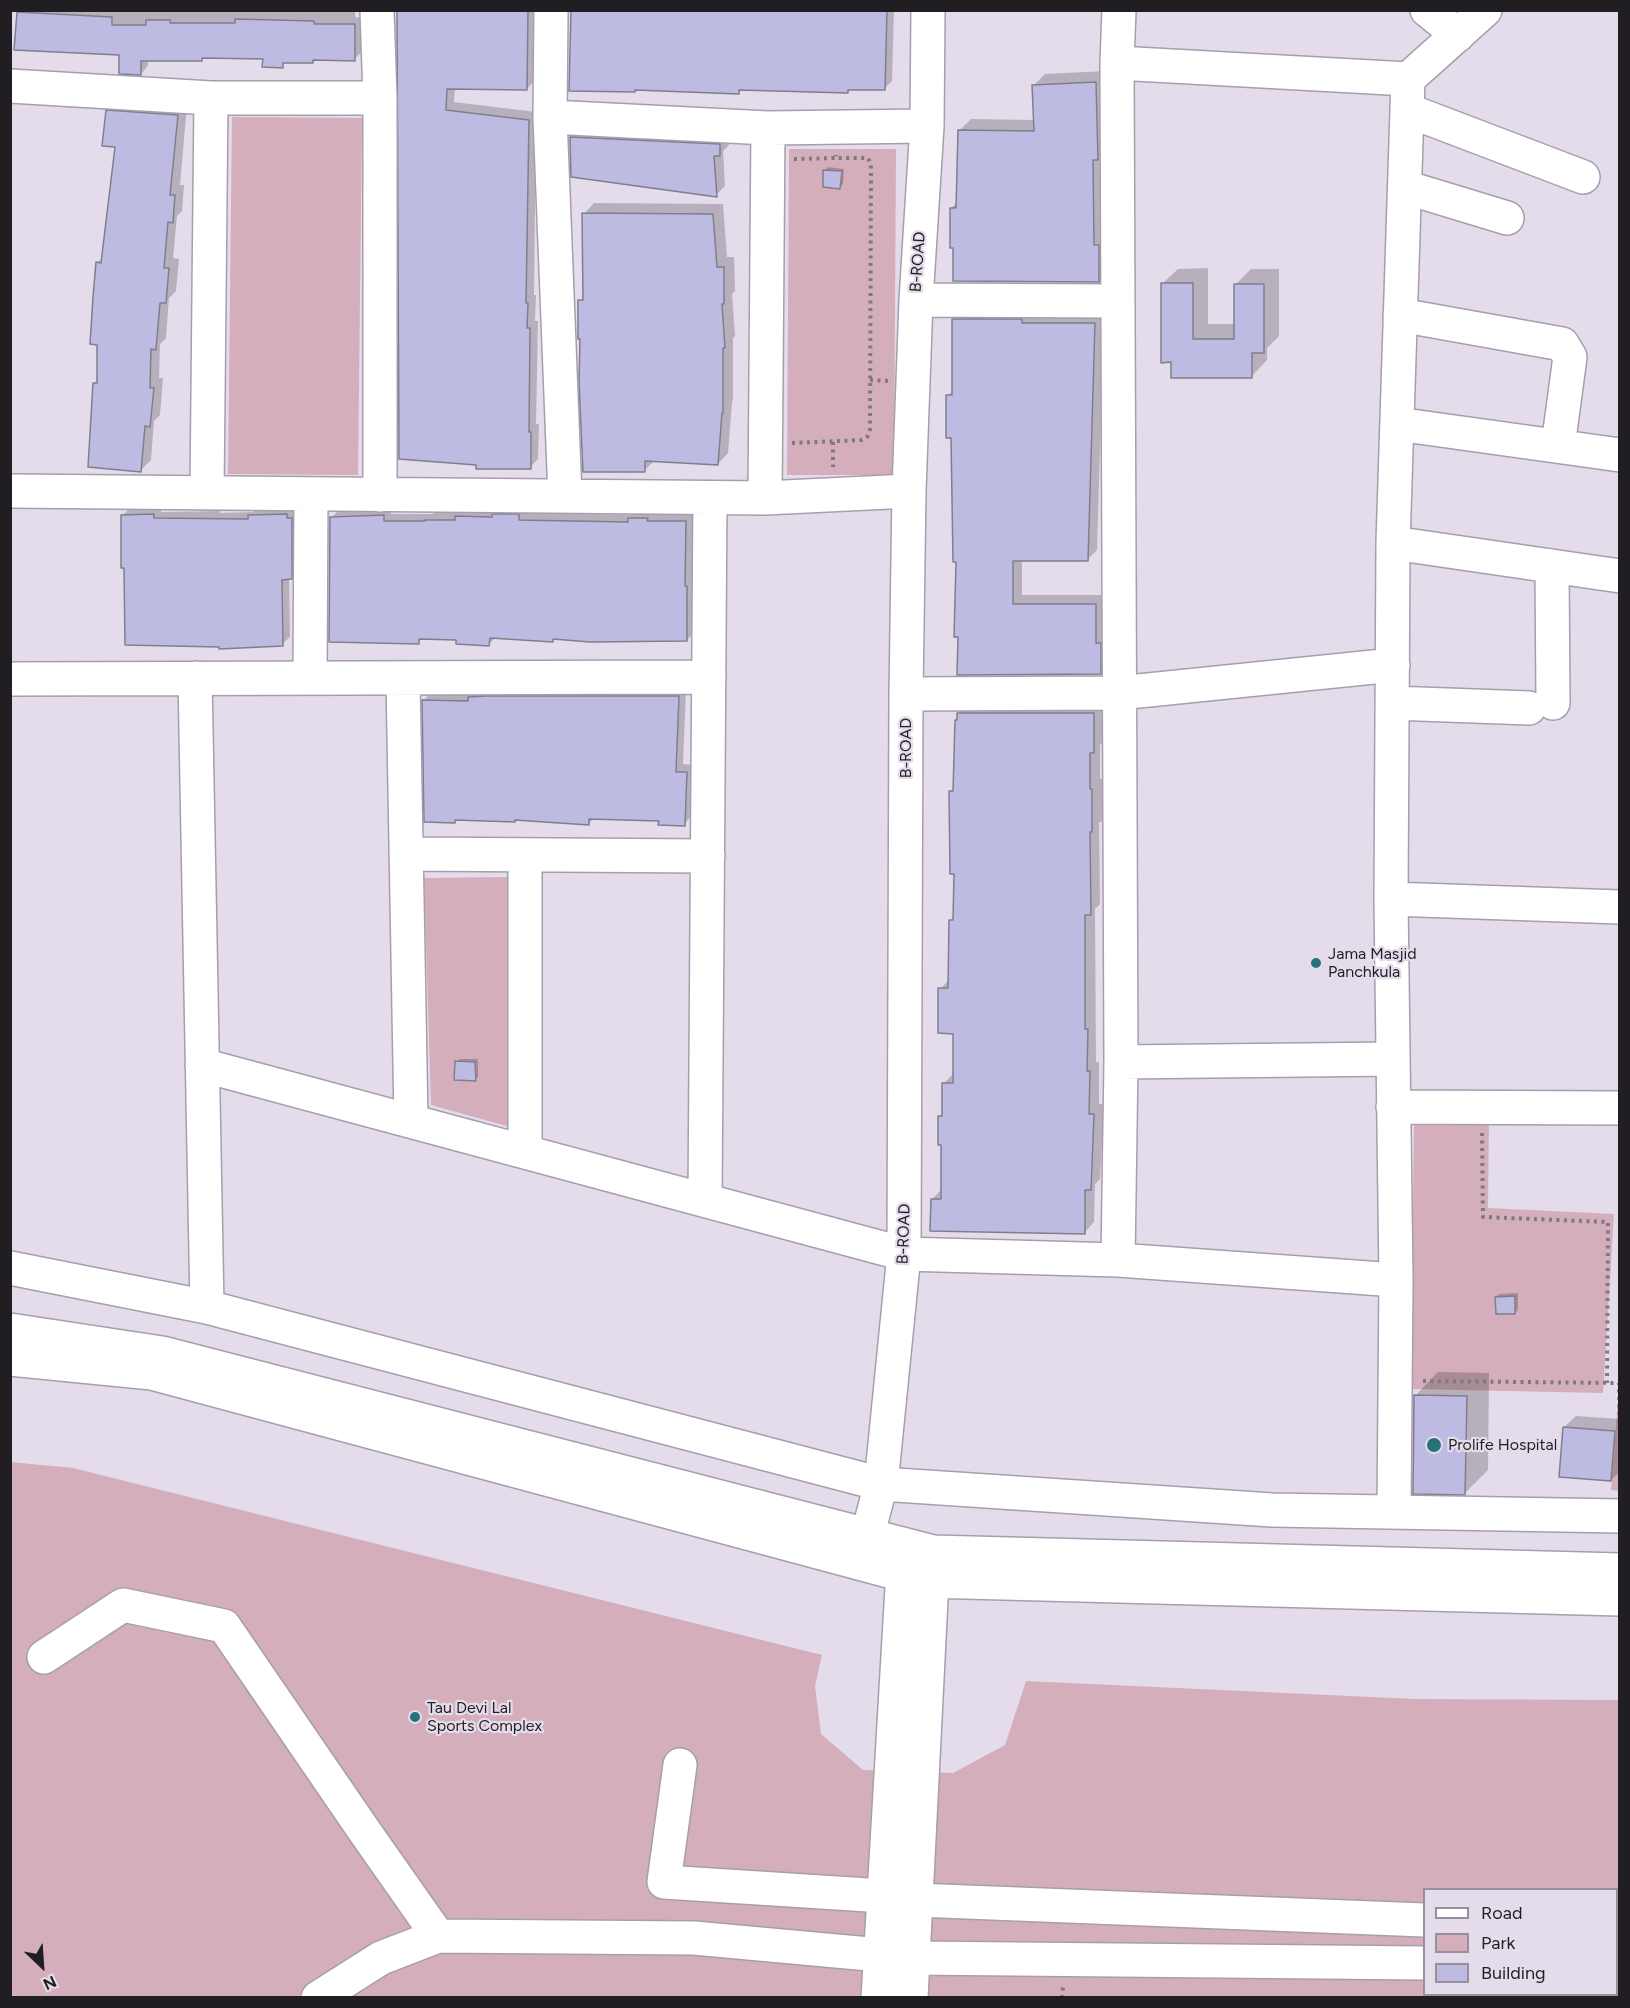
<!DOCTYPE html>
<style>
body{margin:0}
#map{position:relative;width:1630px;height:2008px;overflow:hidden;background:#e5dceb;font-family:Figtree,sans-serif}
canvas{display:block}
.frame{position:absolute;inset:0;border:12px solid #211e23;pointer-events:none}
.legend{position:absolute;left:1423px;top:1888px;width:195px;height:108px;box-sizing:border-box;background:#e5dceb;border:2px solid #97909b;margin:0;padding:8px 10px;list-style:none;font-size:18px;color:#211e23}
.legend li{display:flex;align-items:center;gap:12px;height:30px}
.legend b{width:30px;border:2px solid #97909b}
.north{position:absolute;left:12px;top:1936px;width:60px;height:60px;-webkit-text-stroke:4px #e5dceb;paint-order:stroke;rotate:155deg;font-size:16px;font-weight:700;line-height:24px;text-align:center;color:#211e23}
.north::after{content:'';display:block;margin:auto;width:21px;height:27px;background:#211e23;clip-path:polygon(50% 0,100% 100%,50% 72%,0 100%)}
</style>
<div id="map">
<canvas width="1630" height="2008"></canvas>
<div class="frame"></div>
<ul class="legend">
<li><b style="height:8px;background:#fff"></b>Road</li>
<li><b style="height:16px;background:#d4aeba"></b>Park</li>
<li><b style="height:16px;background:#bebbe2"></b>Building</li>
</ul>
<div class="north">N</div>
</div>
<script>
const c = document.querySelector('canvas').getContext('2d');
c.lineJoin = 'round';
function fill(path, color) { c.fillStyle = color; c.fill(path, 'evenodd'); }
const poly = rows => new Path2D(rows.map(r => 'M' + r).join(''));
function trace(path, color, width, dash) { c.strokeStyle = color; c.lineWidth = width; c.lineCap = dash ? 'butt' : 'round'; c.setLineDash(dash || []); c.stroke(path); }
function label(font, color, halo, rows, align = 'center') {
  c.font = font + ' Figtree,sans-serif'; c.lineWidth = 4.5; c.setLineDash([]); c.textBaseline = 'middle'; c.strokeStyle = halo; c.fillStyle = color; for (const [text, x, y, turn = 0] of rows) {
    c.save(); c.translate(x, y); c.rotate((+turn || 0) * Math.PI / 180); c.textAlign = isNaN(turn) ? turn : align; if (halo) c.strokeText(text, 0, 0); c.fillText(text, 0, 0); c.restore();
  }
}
const green = poly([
 [232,117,362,118,358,475,228,474],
 [789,149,896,149,894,475,787,475],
 [512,877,510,1127,431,1105,424,878],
 [1489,1116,1488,1208,1614,1214,1603,1393,1411,1389,1414,1119],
 [1619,1386,1620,1491,1619,1491,1611,1490],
 [10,1462,73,1468,822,1655,815,1686,821,1734,863,1770,953,1773,1005,1745,1026,1681,1415,1699,1619,1700,1619,1997,11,1997],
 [1424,1890,1616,1890,1616,1994,1424,1994]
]);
const shadow = poly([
 [20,10,355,10,355,17,362,18,362,52,354,59,315,59,312,62,287,61,282,66,264,58,204,57,201,60,148,59,148,66,141,74,120,54,18,13],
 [398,10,540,10,535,80,527,89,455,87,454,102,536,112,534,295,536,295,535,321,538,321,536,424,539,424,538,459,530,467],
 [573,10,894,10,892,81,884,89,850,88,847,91,741,89,738,92,636,89,634,91],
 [1106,71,1110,269,1099,281,951,208,958,202,960,130,971,119,1035,120,1034,85,1045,74],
 [117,101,187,105,180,185,184,185,182,211,177,216,173,258,179,259,176,291,169,298,166,338,160,344,159,378,163,378,160,415,154,421,151,460,141,470,94,383,98,380,97,263,104,256,117,146,107,111],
 [580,128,728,135,729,145,723,151,725,186,716,195,571,137],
 [828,167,844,169,843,184,840,187,825,170],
 [594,203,723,204,727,257,734,257,735,291,732,294,735,336,733,338,733,400,732,402,728,453,718,464,655,460,645,470,580,301,584,297,584,214],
 [1208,268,1208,324,1235,324,1235,285,1251,269,1279,269,1279,336,1267,348,1267,360,1252,376,1173,361,1162,284,1178,269],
 [963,310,1104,314,1097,550,1088,559,1022,560,1022,595,1105,595,1110,663,1100,673,957,561,952,437,948,396,954,389,953,320],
 [526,507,526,513,633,515,637,511,693,514,692,579,695,579,695,632,687,640,555,637,552,640,496,637,489,644,458,639,423,637,418,643,331,518,339,510,391,508,391,514,433,514,435,512,461,513,464,509],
 [130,508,161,508,161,512,220,511,220,513,253,512,257,508,294,508,294,511,299,511,299,570,289,578,290,637,282,644,126,566,122,516],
 [686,689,683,764,694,765,692,816,684,824,660,819,595,817,588,824,553,820,458,818,454,822,424,700,431,692],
 [969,703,1103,703,1103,741,1100,745,1100,779,1102,779,1102,821,1099,823,1100,904,1095,909,1096,1062,1099,1062,1099,1104,1104,1104,1100,1179,1095,1184,1094,1222,1084,1233,932,1199,942,1189,943,1143,940,1116,943,1113,944,1083,954,1073,955,1032,940,989,950,979,951,921,954,917,955,872,950,792,954,788,959,713],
 [460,1059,478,1059,478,1077,475,1080,456,1062],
 [1518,1293,1518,1310,1515,1313,1496,1297,1499,1294],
 [1438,1372,1489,1373,1488,1470,1465,1493,1415,1396],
 [1576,1416,1620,1419,1620,1471,1611,1480,1564,1427]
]);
const building = poly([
 [397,10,528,10,527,90,447,89,446,110,529,120,526,303,528,303,527,328,530,328,529,432,531,432,531,469,476,469,476,465,399,459,397,10],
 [571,10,887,10,885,90,848,90,848,93,739,90,739,94,635,90,635,92,569,91,571,10],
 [17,12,112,17,112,25,146,25,146,20,170,20,170,23,235,23,235,19,314,21,314,24,355,24,355,61,313,60,313,63,283,63,283,68,262,67,263,59,202,58,202,61,141,61,141,75,119,74,119,55,14,50,17,12],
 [1096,82,1098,160,1093,160,1094,245,1099,245,1099,282,953,281,953,248,950,248,950,208,956,208,958,130,1034,131,1032,85,1096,82],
 [106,110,178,115,170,195,175,195,173,223,168,222,164,268,169,268,166,303,160,303,156,350,151,349,150,388,154,388,150,427,145,426,141,472,88,467,93,383,97,383,97,345,90,344,93,297,96,262,101,263,115,147,102,146,106,110],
 [570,137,720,144,720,156,714,156,717,197,571,177,570,137],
 [823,170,842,171,840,189,823,187,823,170],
 [582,213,713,214,717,267,724,267,724,304,722,304,725,348,723,348,723,413,722,413,718,465,645,461,645,472,583,472,579,382,580,339,578,339,578,300,583,300,582,213],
 [1161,283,1193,283,1193,339,1234,339,1234,284,1264,284,1264,353,1252,353,1252,378,1171,378,1171,362,1161,363,1161,283],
 [952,319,1022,319,1022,323,1095,323,1088,561,1013,561,1013,604,1096,604,1096,643,1101,643,1101,674,957,675,958,637,954,637,956,562,953,562,951,438,946,438,946,395,952,395,952,319],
 [154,514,154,518,248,519,248,515,287,514,287,518,292,518,292,579,282,580,283,646,219,649,219,647,125,645,124,568,121,568,121,515,154,514],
 [492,514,519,514,519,520,628,522,628,518,648,518,647,521,686,521,685,586,687,586,687,641,590,642,553,639,553,642,490,638,489,646,456,644,456,640,419,639,419,644,329,642,330,517,384,515,384,521,425,521,425,520,455,520,455,516,492,517,492,514],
 [486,696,679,696,676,772,687,772,685,826,658,825,659,821,589,819,589,825,515,820,515,822,455,820,455,823,424,822,422,700,468,701,468,697,486,696],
 [957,713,1094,713,1094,753,1090,753,1090,789,1092,789,1092,832,1090,832,1091,915,1085,915,1085,1029,1088,1029,1087,1071,1090,1071,1089,1114,1094,1114,1091,1190,1085,1190,1085,1234,930,1231,931,1199,941,1199,941,1145,938,1145,938,1116,942,1116,942,1083,953,1083,953,1034,938,1033,938,988,948,988,949,920,953,920,954,874,950,874,949,791,953,791,955,720,957,720,957,713],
 [455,1061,475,1062,476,1081,454,1080,455,1061],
 [1515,1296,1515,1314,1496,1314,1495,1297,1515,1296],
 [1414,1395,1467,1396,1465,1495,1413,1494,1414,1395],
 [1563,1427,1615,1431,1611,1481,1559,1477,1563,1427]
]);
const path = poly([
 [794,159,836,158],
 [870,380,888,381],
 [833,442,833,467],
 [792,443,862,440,868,436,870,429,871,165,868,158,836,158,836,155],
 [1482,1133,1483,1217,1608,1222,1607,1383],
 [1423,1381,1619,1383,1620,1481],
 [1062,1998,1063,1987]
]);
const minor = poly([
 [377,10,380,98,380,495],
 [551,10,550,117,565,496],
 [1427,10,1458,35],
 [1117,63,1408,79,1485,10],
 [10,86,211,98,380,98],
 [1407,110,1583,177],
 [550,117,768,128,927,126],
 [1405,187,1507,218],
 [916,300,1118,301],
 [1400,315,1562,344,1570,357,1558,446],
 [1397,424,1620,455],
 [10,491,765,498,909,491],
 [207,493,211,98],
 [765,498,768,128],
 [1393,543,1620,576],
 [1552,566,1553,703],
 [195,678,207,1307],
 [310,678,311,494],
 [10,679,709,677],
 [403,679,411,1120],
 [906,694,1119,693,1393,665],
 [1392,703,1529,708],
 [406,854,708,856],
 [1391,899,1620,907],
 [1121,1062,1393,1059],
 [202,1065,904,1254,1118,1260,1396,1280],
 [1393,1107,1620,1108],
 [525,1151,525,855],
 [705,1200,710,498],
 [1118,1260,1121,1062,1117,63,1119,10],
 [10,1268,207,1307,881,1484,1272,1510,1620,1516],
 [10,1330,162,1353,933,1552,1620,1570],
 [10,1359,152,1373,926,1581,1620,1599],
 [1394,1511,1396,1280,1391,899,1393,543,1408,79],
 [862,1556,881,1484,904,1254,906,694,909,491,916,300,927,126,928,10],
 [44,1657,123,1605,224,1626,365,1832,438,1936],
 [680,1765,664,1882,884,1896,916,1900,1424,1920],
 [1616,1928,1620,1928],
 [1616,1965,1620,1965],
 [318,1998,381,1958,438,1936,694,1938,913,1958,1424,1963],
 [878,1998,904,1553],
 [911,1998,933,1559]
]);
const markers = [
 [1316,963,6,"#277274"],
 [1434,1445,8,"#277274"],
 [415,1717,6,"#277274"]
];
const streetNames = [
 ["B-ROAD",918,262,-86],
 ["B-ROAD",906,748,-90],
 ["B-ROAD",904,1234,-88]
];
const poiNames = [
 ["Jama Masjid",1328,954],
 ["Panchkula",1328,972],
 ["Prolife Hospital",1448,1445],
 ["Tau Devi Lal",427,1708],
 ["Sports Complex",427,1726]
];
fill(green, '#d4aeba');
fill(shadow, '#0003');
fill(building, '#bebbe2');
trace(building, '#7f7e8d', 1.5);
trace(minor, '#a79ead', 36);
trace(path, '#7e7982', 4, [3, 4.5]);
trace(minor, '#fff', 33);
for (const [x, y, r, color] of markers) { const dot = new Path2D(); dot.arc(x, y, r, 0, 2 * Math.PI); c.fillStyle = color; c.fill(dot); trace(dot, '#e5dceb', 2); }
label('16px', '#211e23', '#e5dceb', streetNames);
label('16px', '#211e23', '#e5dceb', poiNames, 'left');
</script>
